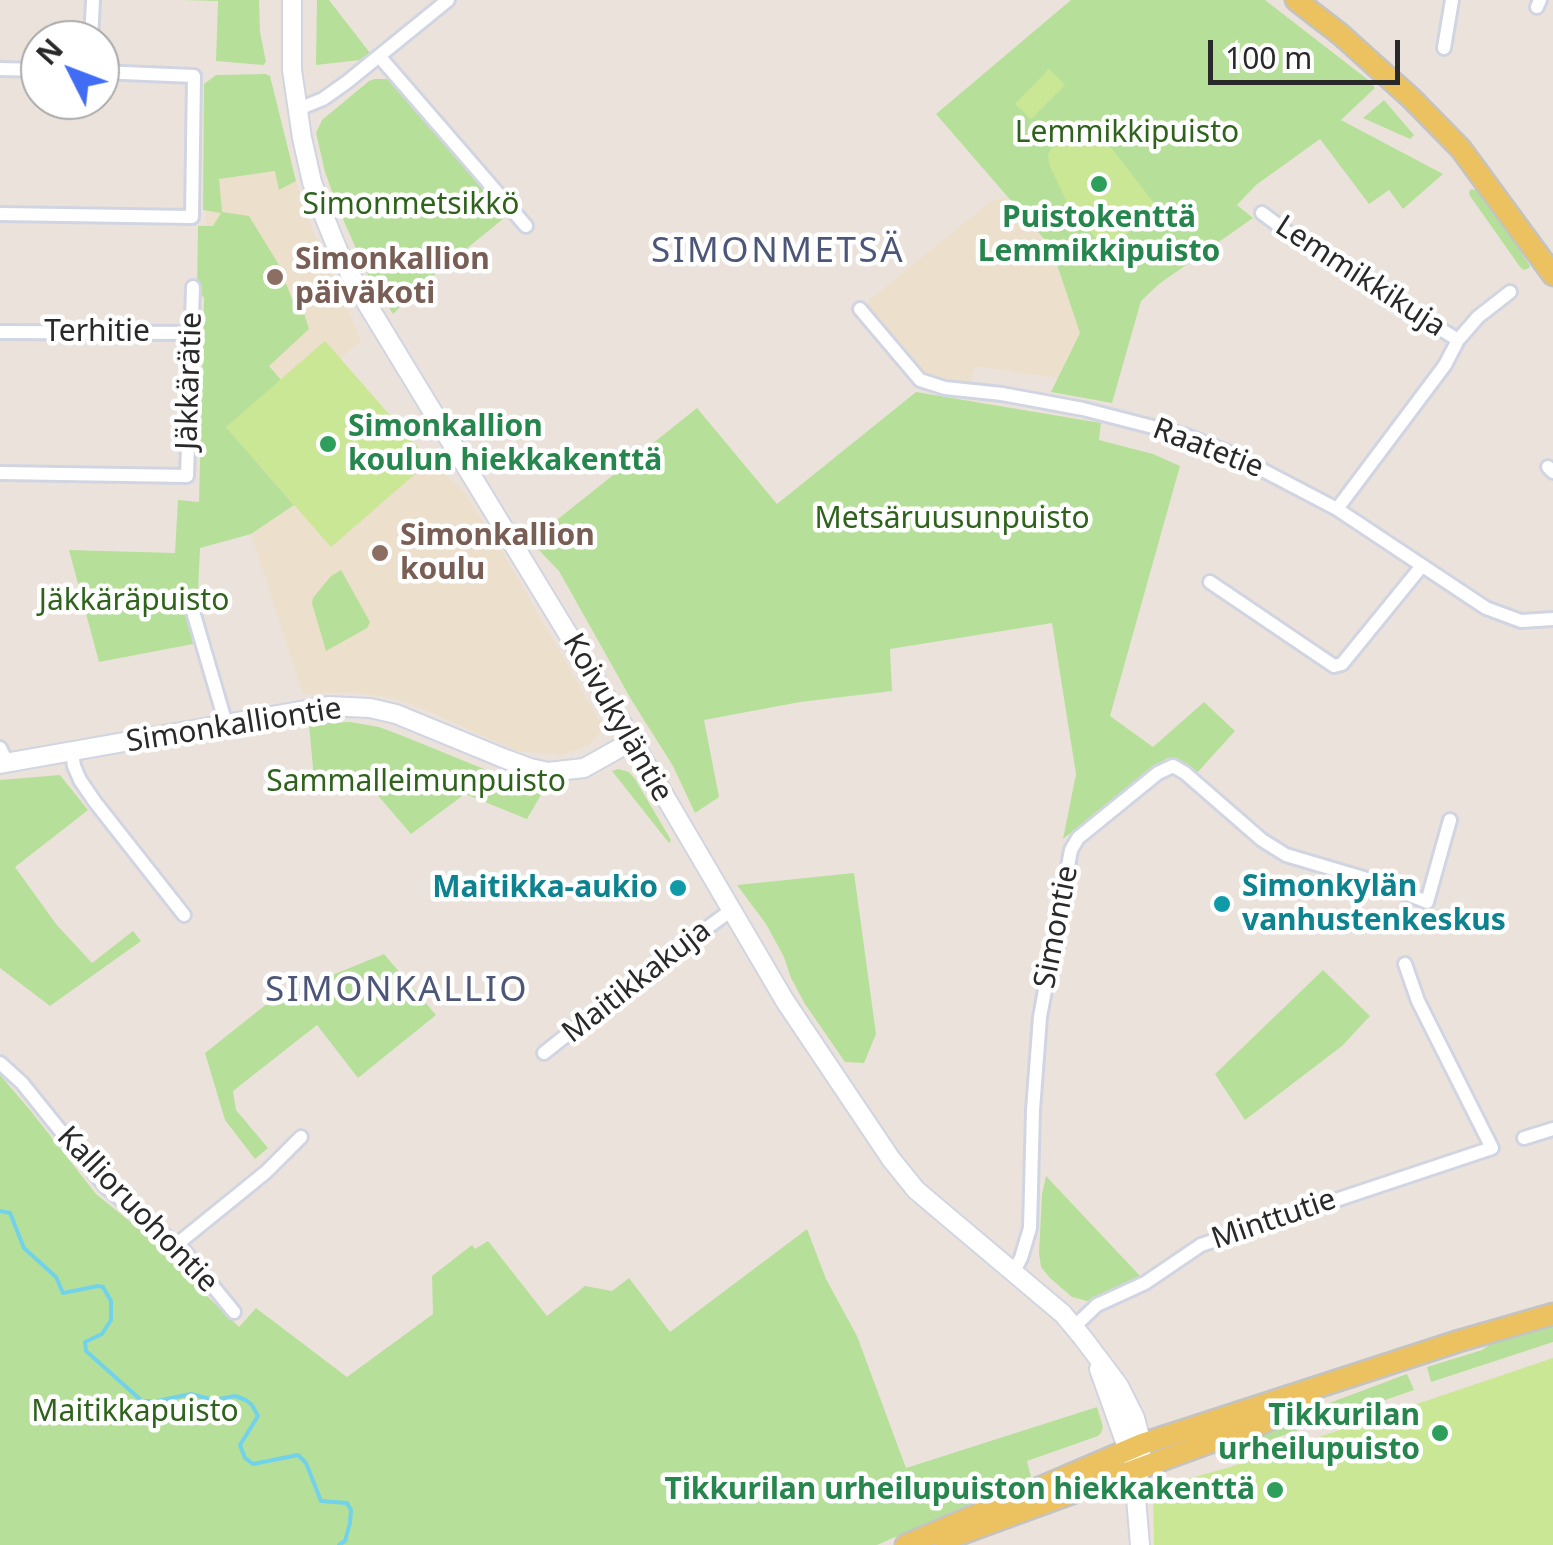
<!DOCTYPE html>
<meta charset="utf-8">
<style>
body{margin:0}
#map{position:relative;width:1553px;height:1545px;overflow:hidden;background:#ebe3db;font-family:"Noto Sans",sans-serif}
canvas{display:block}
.north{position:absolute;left:20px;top:20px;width:100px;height:100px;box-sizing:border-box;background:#fff;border:2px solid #a9a9a9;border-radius:50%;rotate:312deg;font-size:28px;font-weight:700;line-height:40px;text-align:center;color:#292929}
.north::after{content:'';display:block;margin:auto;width:35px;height:45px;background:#406df4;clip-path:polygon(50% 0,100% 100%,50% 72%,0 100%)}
.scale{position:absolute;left:1208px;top:40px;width:192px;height:45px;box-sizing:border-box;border:5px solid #292929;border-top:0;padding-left:12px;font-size:30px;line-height:35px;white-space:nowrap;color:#292929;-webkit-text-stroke:8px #fff;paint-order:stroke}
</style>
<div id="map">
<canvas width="1553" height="1545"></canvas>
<div class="north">N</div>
<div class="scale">100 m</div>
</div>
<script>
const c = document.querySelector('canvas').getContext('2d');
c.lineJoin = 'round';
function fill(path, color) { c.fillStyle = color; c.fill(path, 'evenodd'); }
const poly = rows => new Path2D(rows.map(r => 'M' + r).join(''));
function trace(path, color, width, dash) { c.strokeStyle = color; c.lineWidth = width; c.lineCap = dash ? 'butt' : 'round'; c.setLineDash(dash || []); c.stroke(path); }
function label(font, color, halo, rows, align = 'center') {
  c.font = font + ' "Noto Sans",sans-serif'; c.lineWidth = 9; c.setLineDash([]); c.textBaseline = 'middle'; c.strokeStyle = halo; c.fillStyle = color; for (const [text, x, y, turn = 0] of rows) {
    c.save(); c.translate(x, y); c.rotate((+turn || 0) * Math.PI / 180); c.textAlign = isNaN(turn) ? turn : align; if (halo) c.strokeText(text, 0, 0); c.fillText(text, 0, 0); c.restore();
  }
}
const education = poly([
 [275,171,280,189,296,181,312,229,362,342,347,352,341,360,430,461,461,489,495,539,603,727,591,744,562,755,517,751,414,705,396,699,353,692,303,694,251,534,294,505,226,427,227,320,212,249,213,227,206,226,206,211,221,212,219,179],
 [1006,197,1051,247,1080,333,1058,378,974,366,971,386,922,375,866,303,990,202]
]);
const green = poly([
 [182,0,259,0,260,32,266,62,263,65,216,61,218,1],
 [317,0,329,0,370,53,360,60,316,65],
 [1071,0,1265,0,1367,79,1375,88,1341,120,1443,174,1403,209,1389,190,1369,204,1320,139,1256,185,1237,205,1253,218,1159,284,1141,301,1112,403,1051,392,1080,333,1051,247,936,114],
 [266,74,270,76,296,181,279,190,275,171,219,179,222,212,249,216,279,265,292,299,299,298,309,329,269,366,281,380,227,428,294,505,251,534,200,548,198,593,183,597,193,644,99,662,69,550,175,553,178,500,199,502,204,298,197,289,198,226,213,226,221,213,203,210,204,84,216,75],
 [374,79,390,79,396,83,489,193,489,197,498,203,503,219,423,284,393,314,367,273,338,208,325,172,316,133,322,120,369,81],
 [1384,100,1414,135,1410,139,1363,118],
 [1471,189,1481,191,1530,266,1529,268,1524,270,1520,267,1470,196,1469,192],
 [916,392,1101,423,1099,440,1153,454,1180,466,1110,716,1153,747,1204,702,1235,731,1196,774,1188,766,1167,758,1063,839,1076,774,1052,623,890,649,892,691,800,702,704,720,719,797,695,813,673,766,632,701,559,571,532,543,558,519,697,408,777,504],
 [341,570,370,622,367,628,326,651,312,603,313,598,331,576],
 [350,722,379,727,403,736,511,780,546,786,527,819,465,794,411,834,362,777,314,779,309,724],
 [618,769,629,772,635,779,671,840,669,843,612,771],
 [60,775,88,810,15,867,56,924,92,963,133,931,141,941,50,1006,0,968,0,780],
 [854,873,876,1034,864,1063,845,1062,805,1004,791,978,784,957,766,924,737,885],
 [384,954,436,1015,358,1078,317,1025,233,1091,236,1110,268,1148,255,1159,225,1120,205,1053,273,999],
 [1323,970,1370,1016,1342,1046,1245,1120,1215,1074],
 [0,1075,30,1110,96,1194,153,1240,170,1260,239,1327,256,1308,347,1377,433,1314,432,1276,472,1245,475,1249,488,1241,547,1316,585,1286,612,1291,629,1278,670,1332,807,1229,826,1279,857,1336,906,1468,1097,1407,1103,1427,1101,1433,1098,1436,1027,1461,1031,1477,877,1545,0,1545],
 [1046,1176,1141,1277,1087,1301,1072,1297,1050,1278,1041,1267,1039,1253,1042,1194],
 [1553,1320,1553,1342,1431,1382,1427,1367,1482,1350,1495,1341],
 [1407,1374,1414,1390,1261,1443,1257,1430]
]);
const pitch = poly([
 [1049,69,1065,85,1031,119,1015,104],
 [1089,119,1161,212,1121,237,1104,241,1097,240,1068,205,1049,164,1048,155,1057,137,1063,131],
 [325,341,430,461,331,547,226,427],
 [1553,1358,1553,1545,1154,1545,1153,1499,1160,1490,1180,1481,1230,1467]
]);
const stream = poly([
 [0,1211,10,1213,24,1248,56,1277,63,1293,98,1286,103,1287,111,1301,111,1320,102,1334,85,1342,86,1351,142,1401,157,1401,191,1394,214,1400,235,1396,246,1400,252,1405,258,1416,240,1445,245,1458,253,1464,298,1455,306,1463,321,1501,347,1503,351,1510,350,1523,345,1541,339,1545]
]);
const street = poly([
 [1537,7,1540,0],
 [91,40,93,0],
 [1444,48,1452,0],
 [379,56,526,226],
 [0,69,40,70],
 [296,110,323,99,347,82,448,0],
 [1262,213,1298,240,1458,340],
 [0,214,192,217,194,76,100,72],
 [860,309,920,380,945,388,1002,394,1083,409,1184,435,1230,453,1337,509,1486,608,1521,621,1553,619],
 [0,332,193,333],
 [1548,467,1553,472],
 [0,473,187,476,193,287],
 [1337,509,1445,365,1458,340,1478,317,1510,292],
 [1210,582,1334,666,1342,664,1421,567],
 [192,608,226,724],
 [0,748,7,762],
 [72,752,74,766,80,780,95,802,184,915],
 [544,1053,627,987,730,911],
 [0,1063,22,1083,105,1186,185,1252,234,1312],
 [1524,1138,1553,1129],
 [176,1245,266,1172,301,1137],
 [1013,1273,1021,1258,1030,1228,1033,1110,1040,1017,1071,850,1078,838,1158,773,1173,766,1185,773,1262,840,1286,855,1377,882,1427,902,1450,820],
 [1074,1327,1097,1305,1145,1283,1201,1245,1492,1148,1418,1001,1405,964]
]);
const secondary = poly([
 [292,0,292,70,302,138,312,182,324,216,339,253,361,294,616,713,785,1001,891,1159,916,1190,1063,1314,1083,1338,1119,1386,1135,1418,1142,1444,1136,1498,1140,1545],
 [0,764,328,706,370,708,396,714,503,758,530,768,548,772,584,768,632,741],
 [1099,1369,1128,1450,1134,1461]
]);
const primary = poly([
 [1296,0,1340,34,1411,98,1461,149,1553,275],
 [944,1540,1260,1424,1310,1402],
 [906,1545,1142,1444,1459,1341,1553,1314]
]);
const markers = [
 [1099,184,10,"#2e9e5b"],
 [275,277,10,"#8d6e63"],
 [328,444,10,"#2e9e5b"],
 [380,553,10,"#8d6e63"],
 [678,888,10,"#0f9aa8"],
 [1222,904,10,"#0f9aa8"],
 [1440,1433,10,"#2e9e5b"],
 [1275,1490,10,"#2e9e5b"]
];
const parkNames = [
 ["Lemmikkipuisto",1127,133],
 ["Simonmetsikkö",411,205],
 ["Metsäruusunpuisto",952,519],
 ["Jäkkäräpuisto",134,601],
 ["Sammalleimunpuisto",416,782],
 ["Maitikkapuisto",135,1412]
];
const leisureNames = [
 ["Puistokenttä",1099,218,"center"],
 ["Lemmikkipuisto",1099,252,"center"],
 ["Simonkallion",348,427,"left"],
 ["koulun hiekkakenttä",348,461,"left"],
 ["Tikkurilan",1420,1416],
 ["urheilupuisto",1420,1450],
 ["Tikkurilan urheilupuiston hiekkakenttä",1255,1490]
];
const educationNames = [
 ["Simonkallion",295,260],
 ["päiväkoti",295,294],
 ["Simonkallion",400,536],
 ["koulu",400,570]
];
const streetNames = [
 ["Lemmikkikuja",1360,277,33],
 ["Terhitie",97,332],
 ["Jäkkärätie",190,381,-88],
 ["Raatetie",1208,449,21],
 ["Koivukyläntie",617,718,60],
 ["Simonkalliontie",234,726,-9],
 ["Simontie",1057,927,-79],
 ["Maitikkakuja",637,982,-38],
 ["Kallioruohontie",137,1210,46],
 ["Minttutie",1274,1220,-19]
];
const cultureNames = [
 ["Simonkylän",1242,887],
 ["vanhustenkeskus",1242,921],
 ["Maitikka-aukio",658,888,"right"]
];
const quarterNames = [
 ["SIMONMETSÄ",778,252],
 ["SIMONKALLIO",397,991]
];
fill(education, '#ecdfcb');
fill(green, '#b6e099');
fill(pitch, '#cae795');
trace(stream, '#71d2ea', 4);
trace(street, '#d1d5e2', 18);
trace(secondary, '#d1d5e2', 22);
trace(primary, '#c3c3c3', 25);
trace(street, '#fff', 12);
trace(secondary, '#fff', 18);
trace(primary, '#ecc260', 20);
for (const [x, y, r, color] of markers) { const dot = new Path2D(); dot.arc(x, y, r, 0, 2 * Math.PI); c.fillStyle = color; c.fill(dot); trace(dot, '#fff', 4); }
label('30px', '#2f631c', '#fff', parkNames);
label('bold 30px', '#27864d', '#fff', leisureNames, 'right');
label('bold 30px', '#785e54', '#fff', educationNames, 'left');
label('30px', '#292929', '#fff', streetNames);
label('bold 30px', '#0d838f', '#fff', cultureNames, 'left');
c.letterSpacing = '2.5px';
label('35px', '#4b5678', '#fff', quarterNames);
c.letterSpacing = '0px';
</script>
